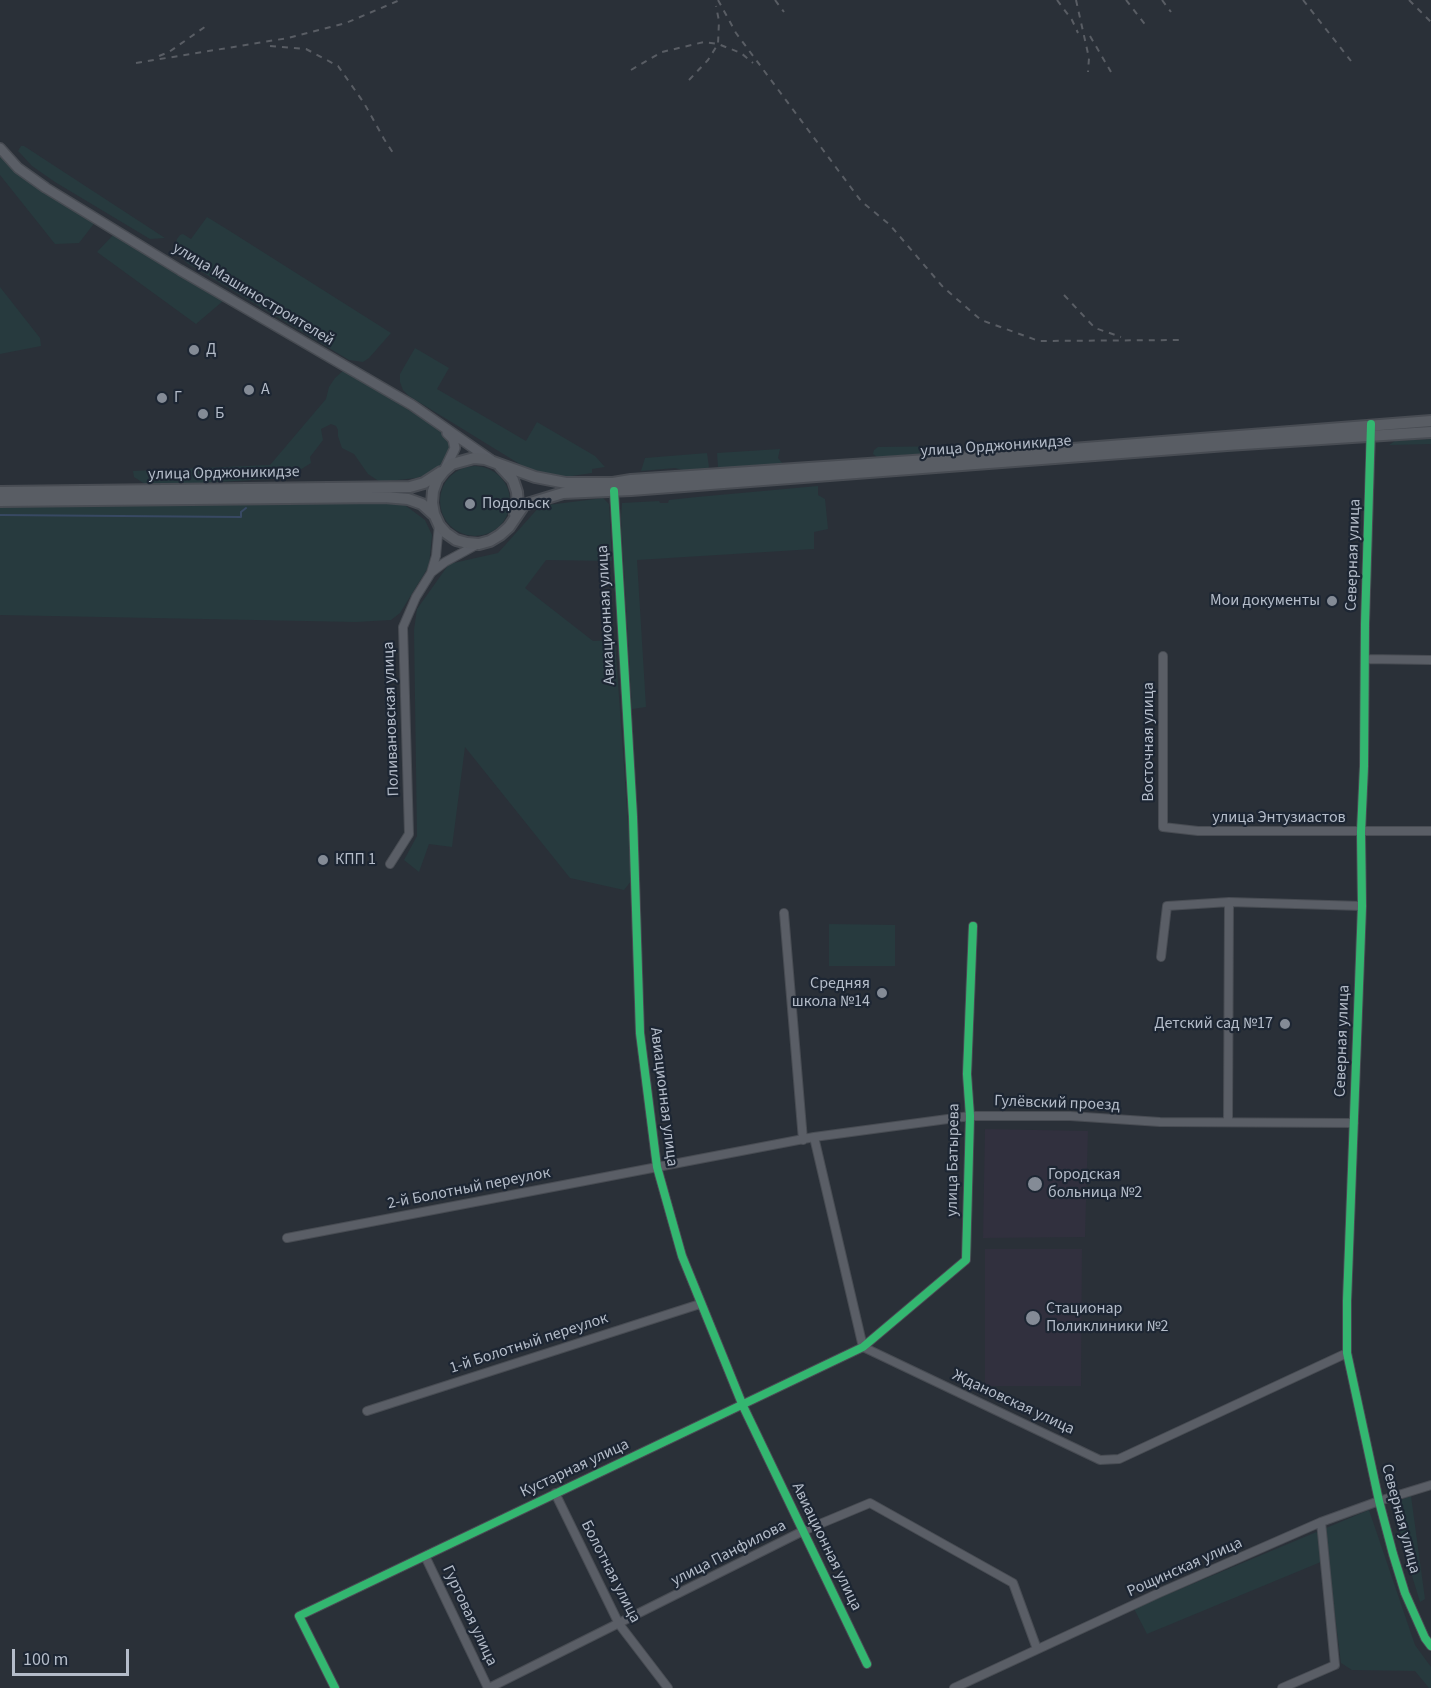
<!DOCTYPE html>
<meta charset="utf-8">
<style>
body{margin:0}
#map{position:relative;width:1431px;height:1688px;overflow:hidden;background:#2a3038;font-family:"Source Sans 3",sans-serif}
canvas{display:block}
.scale{position:absolute;left:12px;top:1649px;width:117px;height:27px;box-sizing:border-box;border:3px solid #b4bcc9;border-top:0;padding-left:8px;font-size:18px;line-height:21px;white-space:nowrap;color:#b4bcc9;-webkit-text-stroke:4px #1d2633;paint-order:stroke}
</style>
<div id="map">
<canvas width="1431" height="1688"></canvas>
<div class="scale">100 m</div>
</div>
<script>
const c = document.querySelector('canvas').getContext('2d');
c.lineJoin = 'round';
function fill(path, color) { c.fillStyle = color; c.fill(path, 'evenodd'); }
const poly = rows => new Path2D(rows.map(r => 'M' + r).join(''));
function trace(path, color, width, dash) { c.strokeStyle = color; c.lineWidth = width; c.lineCap = dash ? 'butt' : 'round'; c.setLineDash(dash || []); c.stroke(path); }
function label(font, color, halo, rows, align = 'center') {
  c.font = font + ' "Source Sans 3",sans-serif'; c.lineWidth = 4.5; c.setLineDash([]); c.textBaseline = 'middle'; c.strokeStyle = halo; c.fillStyle = color; for (const [text, x, y, turn = 0] of rows) {
    c.save(); c.translate(x, y); c.rotate((+turn || 0) * Math.PI / 180); c.textAlign = isNaN(turn) ? turn : align; if (halo) c.strokeText(text, 0, 0); c.fillText(text, 0, 0); c.restore();
  }
}
const medical = poly([
 [985,1129,1088,1131,1085,1237,983,1238],
 [985,1249,1082,1249,1081,1386,985,1386]
]);
const green = poly([
 [0,146,13,164,96,221,79,243,55,244,0,175],
 [21,146,24,146,165,238,150,239,55,182,32,166,21,154,18,151],
 [207,217,225,228,391,333,369,358,363,362,349,360,187,263,177,253,175,247,177,239,180,235,183,234,191,239],
 [115,233,224,296,223,301,196,324,97,252],
 [0,287,40,338,41,346,0,354],
 [415,348,449,368,437,389,526,441,537,422,595,456,605,467,592,469,592,473,558,478,531,471,409,396,403,390,400,382,400,374],
 [345,369,446,434,449,441,449,452,439,467,430,474,416,478,380,482,368,474,354,454,342,448,338,436,338,430,336,426,331,424,321,429,323,440,310,457,311,463,287,478,148,486,134,477,133,471,270,465,326,399,329,387,335,378],
 [1431,439,1431,444,1389,445,1395,441],
 [962,446,935,448,932,453,877,457,873,454,874,450,878,447],
 [780,449,778,458,784,465,720,469,718,467,717,453],
 [707,453,709,467,706,470,690,472,675,468,641,471,645,458],
 '440 501a35 35 0 1 1 70 0a35 35 0 1 1-70 0Z',
 [818,486,818,495,825,499,828,529,814,532,814,549,637,560,646,707,632,709,621,518,622,503,659,501,660,503,668,503,669,500,697,497],
 [603,498,609,504,612,561,546,560,525,588,593,641,615,640,632,880,624,890,570,878,465,747,452,847,429,844,419,872,404,860,417,836,414,630,417,609,449,564,498,553,540,506],
 [402,503,425,520,432,535,429,566,400,613,391,620,356,622,0,615,0,507],
 [829,924,895,925,895,966,829,966],
 [1411,1496,1425,1599,1420,1602,1409,1566,1412,1562,1408,1542,1402,1537,1393,1510,1397,1501],
 [1369,1510,1415,1645,1431,1667,1431,1688,1429,1688,1415,1671,1352,1670,1341,1663,1328,1559,1147,1634,1130,1601,1135,1608]
]);
const stream = poly([
 [0,515,241,517,241,512,246,508]
]);
const minor = poly([
 [1371,431,1365,624,1364,766,1361,832,1362,906,1347,1301,1347,1353,1379,1501,1393,1554,1405,1593,1425,1638,1431,1646],
 [614,491,633,817,640,1033,657,1167,682,1256,743,1406,867,1664],
 [432,572,445,562,478,544],
 [1163,656,1163,827,1198,831,1431,831],
 [1366,659,1431,660],
 [390,864,409,834,403,627,416,597,431,573,436,556,439,525],
 [784,913,803,1140],
 [1161,957,1167,906,1229,902,1362,906],
 [1228,1122,1229,902],
 [814,1137,863,1347],
 [287,1238,814,1137,970,1116,1070,1116,1160,1122,1354,1123],
 [863,1347,1100,1460,1119,1459,1347,1353],
 [367,1411,700,1304],
 [555,1493,619,1624,668,1688],
 [425,1556,488,1688],
 [335,1688,299,1616,863,1347,966,1260,970,1116,967,1074,973,926],
 [489,1688,803,1531,870,1503,1013,1583,1037,1649],
 [954,1688,1159,1593,1321,1522,1379,1501,1431,1485],
 [1282,1688,1335,1665,1321,1522]
]);
const tertiary = poly([
 [0,148,18,168,46,188,180,270,412,405,491,460],
 [445,469,455,448,453,439,447,433]
]);
const secondary = poly([
 [1431,421,957,458,631,480,613,483,566,483,535,477,485,459,474,458,452,464,444,471,437,480,433,491,432,503,434,514,439,525,446,533,456,540,467,543,479,544,490,541,500,535,509,527,524,505,563,493,631,490,1227,445,1431,432],
 [500,466,513,480,517,492,518,505,515,514],
 [0,492,410,487,424,483,441,472],
 [0,501,384,497,408,499,422,504,433,514]
]);
const rail = poly([
 [718,0,736,33,861,201,890,225,943,287,981,320,1039,341,1183,340],
 [775,0,784,12],
 [1057,0,1072,20,1078,33],
 [1076,0,1089,58,1088,72],
 [1126,0,1147,27],
 [1162,0,1171,12],
 [1303,0,1351,61],
 [1409,0,1431,22],
 [1090,36,1111,72],
 [270,46,306,49,338,66,364,103,384,139,395,156],
 [159,56,169,52,209,24],
 [136,63,288,38,346,23,400,0],
 [631,70,662,52,704,42,718,44,741,53,753,63],
 [689,80,708,60,718,44,719,21,716,6],
 [1064,295,1095,328,1121,337]
]);
const cycleway = poly([
 [1371,424,1365,624,1364,766,1361,832,1362,906,1347,1301,1347,1353,1379,1501,1393,1554,1405,1593,1425,1638,1431,1646],
 [614,491,633,817,640,1033,657,1167,682,1256,743,1406,867,1664],
 [335,1688,299,1616,863,1347,966,1260,970,1116,967,1074,973,926]
]);
const markers = [
 [194,350,6,"#848b96"],
 [249,390,6,"#848b96"],
 [162,398,6,"#848b96"],
 [203,414,6,"#848b96"],
 [470,504,6,"#848b96"],
 [1332,601,6,"#848b96"],
 [323,860,6,"#848b96"],
 [882,993,6,"#848b96"],
 [1285,1024,6,"#848b96"],
 [1035,1184,8,"#848b96"],
 [1033,1318,8,"#848b96"]
];
const streetNames = [
 ["улица Машиностроителей",253,295,31],
 ["улица Орджоникидзе",996,447,-4],
 ["улица Орджоникидзе",224,474,-1],
 ["Северная улица",1354,555,-88],
 ["Авиационная улица",607,615,-93],
 ["Поливановская улица",392,719,-92],
 ["Восточная улица",1149,742,-90],
 ["улица Энтузиастов",1279,818],
 ["Северная улица",1343,1041,-88],
 ["Авиационная улица",663,1097,83],
 ["Гулёвский проезд",1057,1104,2],
 ["улица Батырева",954,1160,-89],
 ["2-й Болотный переулок",469,1189,-11],
 ["1-й Болотный переулок",529,1344,-18],
 ["Ждановская улица",1013,1403,25],
 ["Кустарная улица",575,1469,-25],
 ["Северная улица",1400,1519,75],
 ["Авиационная улица",826,1547,64],
 ["улица Панфилова",729,1554,-27],
 ["Рощинская улица",1185,1568,-24],
 ["Болотная улица",610,1572,63],
 ["Гуртовая улица",469,1616,65]
];
const poiNames = [
 ["Д",206,350],
 ["А",261,390],
 ["Г",174,398],
 ["Б",215,414],
 ["Подольск",482,504],
 ["Мои документы",1320,601,"right"],
 ["КПП 1",335,860],
 ["Средняя",870,984,"right"],
 ["школа №14",870,1002,"right"],
 ["Детский сад №17",1273,1024,"right"],
 ["Городская",1048,1175],
 ["больница №2",1048,1193],
 ["Стационар",1046,1309],
 ["Поликлиники №2",1046,1327]
];
fill(medical, '#31303e');
fill(green, '#273a3e');
trace(stream, '#384963', 2);
trace(minor, '#484c53', 10);
trace(tertiary, '#484c53', 12);
trace(secondary, '#484c53', 14);
trace(minor, '#5a5e66', 8);
trace(tertiary, '#5a5e66', 9);
trace(secondary, '#595d64', 10);
trace(rail, '#595d64', 2, [6, 6]);
trace(cycleway, '#33b770', 8);
for (const [x, y, r, color] of markers) { const dot = new Path2D(); dot.arc(x, y, r, 0, 2 * Math.PI); c.fillStyle = color; c.fill(dot); trace(dot, '#1d2633', 2); }
label('16px', '#b4bcc9', '#1d2633', streetNames);
label('16px', '#b4bcc9', '#1d2633', poiNames, 'left');
</script>
